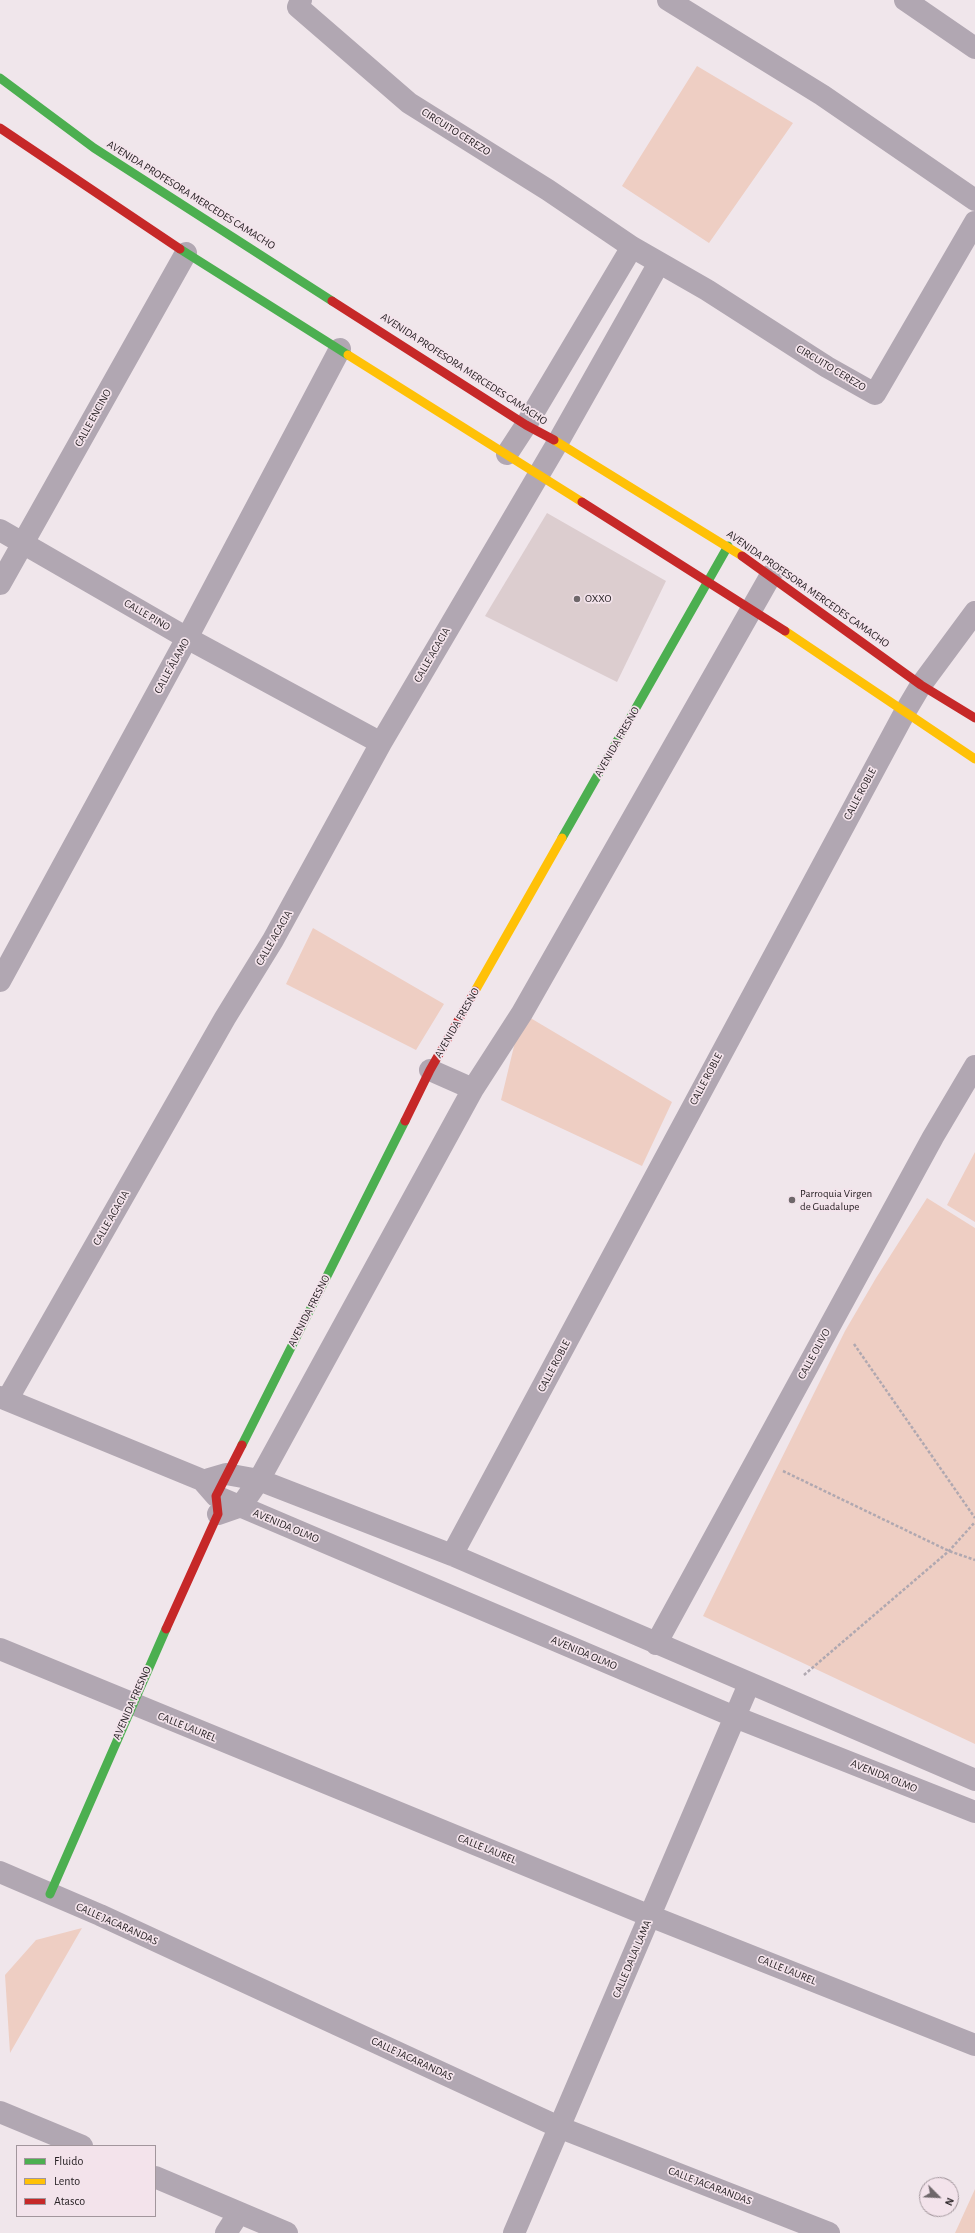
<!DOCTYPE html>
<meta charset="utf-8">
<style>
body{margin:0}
#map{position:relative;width:975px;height:2233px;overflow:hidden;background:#f0e6eb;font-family:"Alegreya Sans",sans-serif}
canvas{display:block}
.legend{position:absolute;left:16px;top:2145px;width:140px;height:72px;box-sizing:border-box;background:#f3e3eb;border:1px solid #a2969c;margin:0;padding:5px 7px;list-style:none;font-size:12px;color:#282225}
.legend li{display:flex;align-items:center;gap:8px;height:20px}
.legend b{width:20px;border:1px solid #a2969c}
.north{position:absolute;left:919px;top:2177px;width:40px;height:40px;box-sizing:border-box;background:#f3e3eb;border:1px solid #a2969c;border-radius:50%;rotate:114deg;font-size:11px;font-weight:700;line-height:16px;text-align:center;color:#282225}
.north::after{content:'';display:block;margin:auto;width:14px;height:18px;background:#6e676a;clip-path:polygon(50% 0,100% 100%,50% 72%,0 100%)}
</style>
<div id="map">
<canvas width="975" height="2233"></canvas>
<ul class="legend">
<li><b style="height:5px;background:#4caf50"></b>Fluido</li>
<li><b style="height:5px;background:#ffc107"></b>Lento</li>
<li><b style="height:5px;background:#c62828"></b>Atasco</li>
</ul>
<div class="north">N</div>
</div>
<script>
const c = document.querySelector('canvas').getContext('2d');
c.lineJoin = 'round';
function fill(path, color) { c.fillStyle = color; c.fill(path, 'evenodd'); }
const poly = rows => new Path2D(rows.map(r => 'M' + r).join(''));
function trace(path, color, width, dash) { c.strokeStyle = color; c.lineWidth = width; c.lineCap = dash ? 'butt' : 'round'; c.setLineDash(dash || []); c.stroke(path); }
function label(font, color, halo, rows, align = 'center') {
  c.font = font + ' "Alegreya Sans",sans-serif'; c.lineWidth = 3.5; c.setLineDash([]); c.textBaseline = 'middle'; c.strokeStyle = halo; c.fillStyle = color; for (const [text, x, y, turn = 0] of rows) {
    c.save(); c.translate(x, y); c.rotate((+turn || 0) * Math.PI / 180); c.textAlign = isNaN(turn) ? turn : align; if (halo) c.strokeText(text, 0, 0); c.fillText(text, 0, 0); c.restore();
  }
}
const green = poly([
 [697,66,793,123,709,243,622,186],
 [313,928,444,1004,416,1050,286,984],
 [522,1013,672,1102,642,1166,501,1100],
 [975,1152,975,1222,947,1205],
 [927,1198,975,1228,975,1744,703,1616,845,1331,876,1278],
 [82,1928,10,2053,5,1975,36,1940],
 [975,2189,975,2233,955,2233]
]);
const building = poly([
 [547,513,666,581,617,682,485,616]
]);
const path = poly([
 [854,1344,975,1518],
 [783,1471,949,1551,975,1560],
 [804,1675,949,1551,975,1522]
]);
const street = poly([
 [301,0,298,7,409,103,548,190,632,247,707,290,827,367,875,394,975,222],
 [668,0,822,95,975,200],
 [905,0,975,48],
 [507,454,526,425,632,247],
 [0,530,187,638,381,743],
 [0,584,186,253],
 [0,981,187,638,340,349],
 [430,1070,473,1089],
 [0,1397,202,1480,216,1496,735,1717,975,1812],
 [7,1400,225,1018,273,940,381,743,558,442,659,263],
 [209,1479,226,1474,259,1480,452,1555,975,1780],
 [218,1514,241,1506,259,1480,473,1089,522,1013,771,575],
 [452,1555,905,712,921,685,975,612],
 [656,1644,933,1137,975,1066],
 [0,1649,650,1916,975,2045],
 [0,1872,100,1915,561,2128,829,2233],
 [0,2112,82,2146],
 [155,2177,287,2233],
 [226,2233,239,2213],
 [514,2233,749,1684]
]);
const fast = poly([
 [0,78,94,148,332,301],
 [180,249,348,355],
 [562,838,728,546],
 [242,1445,405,1121],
 [50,1894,166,1629]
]);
const slow = poly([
 [348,355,582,502],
 [554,440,742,556],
 [785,631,975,759],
 [475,991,562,838]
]);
const jam = poly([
 [0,128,180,249],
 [332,301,526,425,554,440],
 [582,502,785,631],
 [742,556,921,685,975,718],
 [405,1121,430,1070,475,991],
 [166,1629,218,1514,216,1496,242,1445]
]);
const markers = [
 [577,599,4,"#6e676a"],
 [792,1200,4,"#6e676a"]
];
const streetNames = [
 ["CIRCUITO CEREZO",456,132,32],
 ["AVENIDA PROFESORA MERCEDES CAMACHO",191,195,32],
 ["CIRCUITO CEREZO",831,368,31],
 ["AVENIDA PROFESORA MERCEDES CAMACHO",464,369,33],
 ["CALLE ENCINO",93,418,-61],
 ["AVENIDA PROFESORA MERCEDES CAMACHO",808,589,35],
 ["CALLE PINO",147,615,30],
 ["CALLE ACACIA",432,655,-60],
 ["CALLE ÁLAMO",172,666,-61],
 ["AVENIDA FRESNO",617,742,-60],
 ["CALLE ROBLE",860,794,-62],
 ["CALLE ACACIA",274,938,-60],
 ["AVENIDA FRESNO",457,1023,-60],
 ["CALLE ROBLE",706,1079,-62],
 ["CALLE ACACIA",111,1218,-60],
 ["AVENIDA FRESNO",309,1311,-63],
 ["CALLE OLIVO",814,1354,-61],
 ["CALLE ROBLE",554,1366,-62],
 ["AVENIDA OLMO",286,1526,23],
 ["AVENIDA OLMO",584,1653,23],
 ["AVENIDA FRESNO",132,1703,-66],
 ["CALLE LAUREL",187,1727,22],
 ["AVENIDA OLMO",884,1776,22],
 ["CALLE LAUREL",487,1849,22],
 ["CALLE JACARANDAS",117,1924,24],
 ["CALLE DALAI LAMA",632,1959,-67],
 ["CALLE LAUREL",787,1970,22],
 ["CALLE JACARANDAS",412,2059,25],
 ["CALLE JACARANDAS",710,2186,21]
];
const poiNames = [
 ["OXXO",585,599],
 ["Parroquia Virgen",800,1194],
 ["de Guadalupe",800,1207]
];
fill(green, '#eecec3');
fill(building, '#dccdcf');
trace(path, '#b0a8b0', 2.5, [3, 2]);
trace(street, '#b1a7b2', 22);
trace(fast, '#4caf50', 9);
trace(slow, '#ffc107', 9);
trace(jam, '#c62828', 9);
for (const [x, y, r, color] of markers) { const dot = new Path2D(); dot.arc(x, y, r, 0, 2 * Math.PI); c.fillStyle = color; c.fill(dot); trace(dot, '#f3e3eb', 1.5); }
label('11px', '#282225', '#f3e3eb', streetNames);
label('11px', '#282225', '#f3e3eb', poiNames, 'left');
</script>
